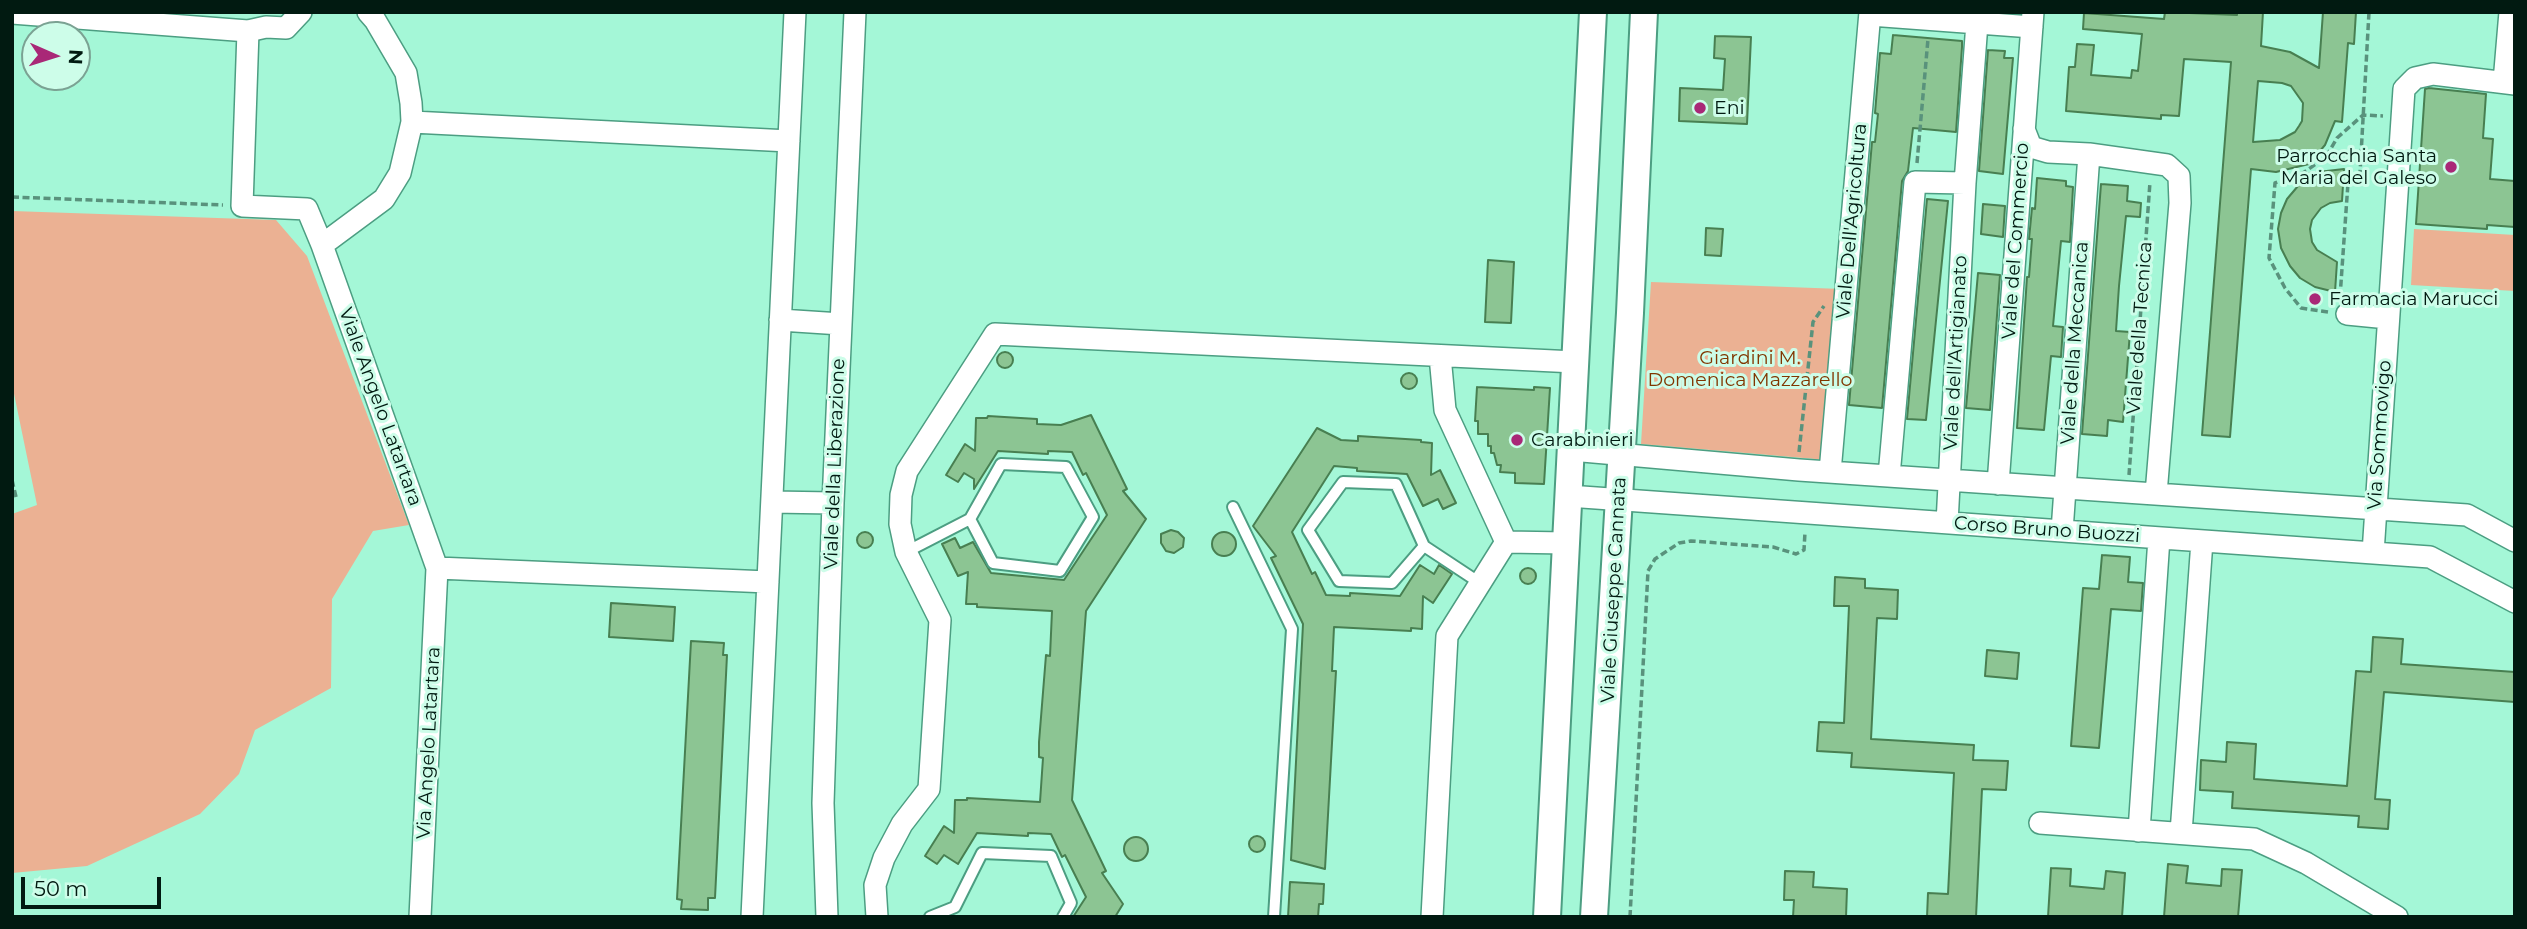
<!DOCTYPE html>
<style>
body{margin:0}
#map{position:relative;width:2527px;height:929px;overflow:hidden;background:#a4f7d7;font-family:Montserrat,sans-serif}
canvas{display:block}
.frame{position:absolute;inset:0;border:14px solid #011a11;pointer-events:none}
.north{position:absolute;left:21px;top:21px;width:70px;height:70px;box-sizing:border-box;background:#cdfde9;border:2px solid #7ba293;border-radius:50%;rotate:93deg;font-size:19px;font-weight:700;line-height:28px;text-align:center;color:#011a11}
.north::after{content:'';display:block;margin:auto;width:24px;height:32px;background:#a92877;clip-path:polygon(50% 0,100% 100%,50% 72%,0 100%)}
.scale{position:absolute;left:21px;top:877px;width:140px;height:32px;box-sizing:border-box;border:4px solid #011a11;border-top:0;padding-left:9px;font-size:21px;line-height:24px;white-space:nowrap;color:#011a11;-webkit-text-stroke:5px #cdfde9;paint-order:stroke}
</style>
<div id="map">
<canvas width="2527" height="929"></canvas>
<div class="frame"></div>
<div class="north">N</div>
<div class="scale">50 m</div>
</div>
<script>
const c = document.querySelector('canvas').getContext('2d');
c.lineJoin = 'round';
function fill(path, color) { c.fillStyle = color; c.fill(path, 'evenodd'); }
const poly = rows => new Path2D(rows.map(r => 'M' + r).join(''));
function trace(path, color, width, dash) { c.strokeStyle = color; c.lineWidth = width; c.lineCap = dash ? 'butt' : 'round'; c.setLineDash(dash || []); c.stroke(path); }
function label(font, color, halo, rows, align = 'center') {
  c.font = font + ' Montserrat,sans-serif'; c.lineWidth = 6; c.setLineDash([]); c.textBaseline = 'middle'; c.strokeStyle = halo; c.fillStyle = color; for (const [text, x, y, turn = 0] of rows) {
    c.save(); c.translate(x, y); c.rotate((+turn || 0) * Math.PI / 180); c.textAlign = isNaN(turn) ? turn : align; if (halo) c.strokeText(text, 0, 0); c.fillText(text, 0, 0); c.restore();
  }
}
const green = poly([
 [12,211,276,220,307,256,409,525,373,531,332,599,331,688,255,730,239,774,200,814,87,866,12,873,12,514,37,505,12,384],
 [2414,229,2515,235,2515,291,2411,285],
 [1651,282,1842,289,1827,460,1641,444]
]);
const building = poly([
 [2165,12,2237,15,2237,12,2263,12,2261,46,2290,52,2319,68,2323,12,2356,12,2354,44,2348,43,2342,122,2335,121,2325,145,2309,164,2276,172,2251,169,2230,437,2202,435,2231,62,2184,59,2179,116,2161,115,2161,119,2066,111,2069,67,2075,67,2077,44,2094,45,2091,75,2131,78,2132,70,2138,71,2142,34,2083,29,2084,13,2164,19,2165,12],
 [2258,81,2282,83,2291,86,2303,103,2302,121,2299,126,2295,132,2280,140,2253,142,2258,81],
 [1893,35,1962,41,1962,47,1956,132,1913,128,1908,171,1902,181,1882,408,1849,405,1872,142,1875,142,1878,114,1875,113,1880,53,1891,54,1893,35],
 [1715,36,1751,37,1747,124,1679,121,1680,88,1723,90,1725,59,1714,58,1715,36],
 [1988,50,2005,51,2004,58,2013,58,2003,174,1979,171,1988,50],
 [2429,88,2486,94,2483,138,2493,139,2490,179,2515,181,2515,227,2487,225,2487,229,2416,224,2425,89,2429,88],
 [2344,169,2342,201,2330,203,2321,208,2312,220,2310,229,2312,242,2317,250,2337,262,2335,292,2315,287,2300,278,2290,266,2281,248,2278,229,2281,213,2287,199,2309,173,2344,169],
 [2037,178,2066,181,2066,186,2073,187,2070,242,2061,241,2053,326,2063,327,2061,357,2051,356,2044,430,2017,428,2027,277,2029,277,2032,239,2029,239,2032,208,2035,209,2037,178],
 [2101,184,2128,186,2127,201,2141,203,2140,217,2126,216,2119,286,2116,331,2130,332,2123,422,2108,420,2107,436,2082,434,2101,184],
 [1927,199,1948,201,1926,420,1907,419,1927,199],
 [1983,204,2005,206,2003,237,1981,234,1983,204],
 [1706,228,1723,229,1721,256,1705,255,1706,228],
 [1488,260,1514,262,1511,323,1485,322,1488,260],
 [1978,273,2000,275,1990,410,1966,408,1978,273],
 '997 360a8 8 0 1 1 16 0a8 8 0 1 1-16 0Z',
 '1401 381a8 8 0 1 1 16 0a8 8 0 1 1-16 0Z',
 [1477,387,1534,390,1534,387,1550,388,1544,484,1515,483,1515,473,1500,472,1501,465,1497,465,1494,453,1491,453,1491,446,1488,446,1488,434,1478,434,1478,421,1475,421,1477,387],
 [1091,415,1127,489,1123,491,1146,519,1086,611,1072,800,1106,871,1102,873,1123,904,1115,917,1073,917,1086,897,1065,855,1062,857,1051,834,1028,833,1028,836,977,833,958,864,944,855,937,864,925,856,944,826,954,833,955,800,967,800,967,798,1040,802,1043,758,1039,757,1039,742,1046,655,1050,656,1052,611,977,607,977,604,966,604,968,572,958,576,942,544,955,538,960,548,973,542,991,573,1064,580,1107,515,1086,473,1083,475,1072,452,1048,451,1048,454,998,451,974,489,974,479,964,473,958,482,946,475,965,444,975,451,976,418,987,418,988,416,1037,419,1037,424,1061,425,1091,415],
 [1317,428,1341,440,1358,441,1358,436,1421,440,1421,442,1432,443,1431,475,1440,470,1456,503,1443,509,1438,499,1423,506,1407,474,1357,471,1357,468,1334,466,1292,532,1312,574,1315,572,1326,595,1350,596,1350,593,1400,596,1420,565,1434,574,1439,565,1452,574,1433,603,1423,596,1422,629,1411,628,1411,631,1334,627,1332,671,1336,671,1325,869,1291,860,1303,624,1271,558,1276,556,1253,526,1317,428],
 [1171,530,1178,532,1184,538,1183,547,1174,553,1166,551,1161,543,1161,534,1171,530],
 '857 540a8 8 0 1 1 16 0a8 8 0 1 1-16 0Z',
 '1212 544a12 12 0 1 1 24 0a12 12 0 1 1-24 0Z',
 [2102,555,2130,557,2128,582,2143,583,2141,611,2111,609,2099,748,2071,746,2083,588,2099,589,2102,555],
 '1520 576a8 8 0 1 1 16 0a8 8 0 1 1-16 0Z',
 [1835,577,1865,579,1865,588,1898,590,1897,619,1877,618,1871,739,1974,745,1973,760,2008,761,2006,790,1982,789,1976,917,1927,917,1928,893,1948,894,1954,773,1851,767,1852,753,1817,751,1819,722,1844,723,1849,606,1834,606,1835,577],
 [611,603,675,607,673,641,609,637,611,603],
 [2373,637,2403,639,2401,664,2515,672,2515,702,2384,692,2375,799,2390,800,2388,829,2358,827,2359,816,2232,808,2233,792,2200,790,2201,760,2226,762,2227,742,2256,744,2254,779,2347,786,2356,671,2371,672,2373,637],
 [691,641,724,643,723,655,727,655,715,898,708,898,708,910,681,909,682,900,677,899,691,641],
 [1987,650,2019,653,2017,679,1985,676,1987,650],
 '1249 844a8 8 0 1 1 16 0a8 8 0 1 1-16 0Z',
 '1124 849a12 12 0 1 1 24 0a12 12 0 1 1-24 0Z',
 [2168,864,2188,866,2186,883,2221,886,2222,869,2242,870,2238,917,2164,917,2168,864],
 [2051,868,2071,869,2070,886,2104,889,2106,871,2125,873,2122,917,2048,917,2051,868],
 [1785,871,1814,872,1813,887,1847,889,1846,917,1793,917,1794,900,1784,900,1785,871],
 [1290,882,1324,884,1323,904,1319,904,1318,917,1288,917,1290,882]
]);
const path = poly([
 [1917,163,1928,39],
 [12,197,223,205],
 [2340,297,2348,183,2360,173,2369,12],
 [2328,312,2301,308,2285,288,2269,258,2275,183,2303,173,2326,157,2337,138,2363,115,2383,116],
 [1799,452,1813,322,1824,306],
 [2129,475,2150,182],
 [12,480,16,497],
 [1630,917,1648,571,1655,559,1679,543,1691,541,1773,547,1796,554,1804,550,1805,532]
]);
const service = poly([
 [1233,507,1292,629,1274,917],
 [1424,546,1392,583,1339,581,1308,530,1343,482,1396,484,1424,546,1480,583],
 [906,552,970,519,993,563,1060,571,1093,517,1066,467,1001,464,970,519],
 [930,917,955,907,982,853,1051,856,1071,903,1063,917]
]);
const minor = poly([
 [301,12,286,28,266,27,248,31,242,206,307,209,322,245,384,199,400,173,412,122,411,103,406,73,375,20,368,12],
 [12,13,248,31],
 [1870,15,2032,27],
 [2504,82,2510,12],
 [412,122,789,141],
 [2024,129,2031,147,2048,152,2089,154,2167,165,2179,176,2180,203,2156,494],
 [322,245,437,568,420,917],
 [2347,314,2388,318],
 [780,320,841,324],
 [1571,450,1799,470,2467,515,2515,541],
 [1830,472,1870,12],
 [1889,476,1915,182,1965,183],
 [1998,484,2033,12],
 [1568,496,2430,557,2515,602],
 [772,502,833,503],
 [1947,523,1965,183,1977,23],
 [2062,531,2089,154],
 [1506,542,1566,543],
 [2373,553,2404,89,2415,78,2433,74,2515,84],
 [437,568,768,582],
 [2040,823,2254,839,2306,863,2397,917],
 [2139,831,2159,538],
 [2181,833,2202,541],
 [752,917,795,12],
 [827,917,823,803,833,503,855,12],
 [877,917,875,885,884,858,902,824,929,789,940,620,906,552,900,524,901,495,907,471,995,334,1575,362],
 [1432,917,1447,636,1506,542,1445,410,1440,356]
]);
const tertiary = poly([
 [1547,917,1593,12],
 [1594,917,1630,313,1644,12]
]);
const markers = [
 [1700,108,7,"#a92877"],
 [2451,167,7,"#a92877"],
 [2315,299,7,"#a92877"],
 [1517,440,7,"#a92877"]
];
const poiNames = [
 ["Eni",1714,108],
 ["Parrocchia Santa",2437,156,"right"],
 ["Maria del Galeso",2437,178,"right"],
 ["Farmacia Marucci",2329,299],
 ["Carabinieri",1531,440]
];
const streetNames = [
 ["Viale Dell'Agricoltura",1852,221,-85],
 ["Viale del Commercio",2016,241,-86],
 ["Viale della Tecnica",2140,328,-86],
 ["Viale della Meccanica",2075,343,-86],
 ["Viale dell'Artigianato",1956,353,-87],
 ["Viale Angelo Latartara",380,407,70],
 ["Via Sommovigo",2380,435,-86],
 ["Viale della Liberazione",835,464,-88],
 ["Corso Bruno Buozzi",2047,530,4],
 ["Viale Giuseppe Cannata",1614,590,-87],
 ["Via Angelo Latartara",429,743,-87]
];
const parkNames = [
 ["Giardini M.",1750,358],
 ["Domenica Mazzarello",1750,380]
];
fill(green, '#ebb193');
fill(building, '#8cc593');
trace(building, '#487f51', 2);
trace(service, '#4c9e82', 14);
trace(minor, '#4c9e82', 24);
trace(tertiary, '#4c9e82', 30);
trace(path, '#59927c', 3.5, [7, 3.5]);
trace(service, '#fff', 10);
trace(minor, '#fff', 21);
trace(tertiary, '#fff', 26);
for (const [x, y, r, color] of markers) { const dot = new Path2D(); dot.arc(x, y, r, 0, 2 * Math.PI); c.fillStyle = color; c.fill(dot); trace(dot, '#cdfde9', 2.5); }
label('19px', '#011a11', '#cdfde9', poiNames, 'left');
label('19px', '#011a11', '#cdfde9', streetNames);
label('19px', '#813600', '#cdfde9', parkNames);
</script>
